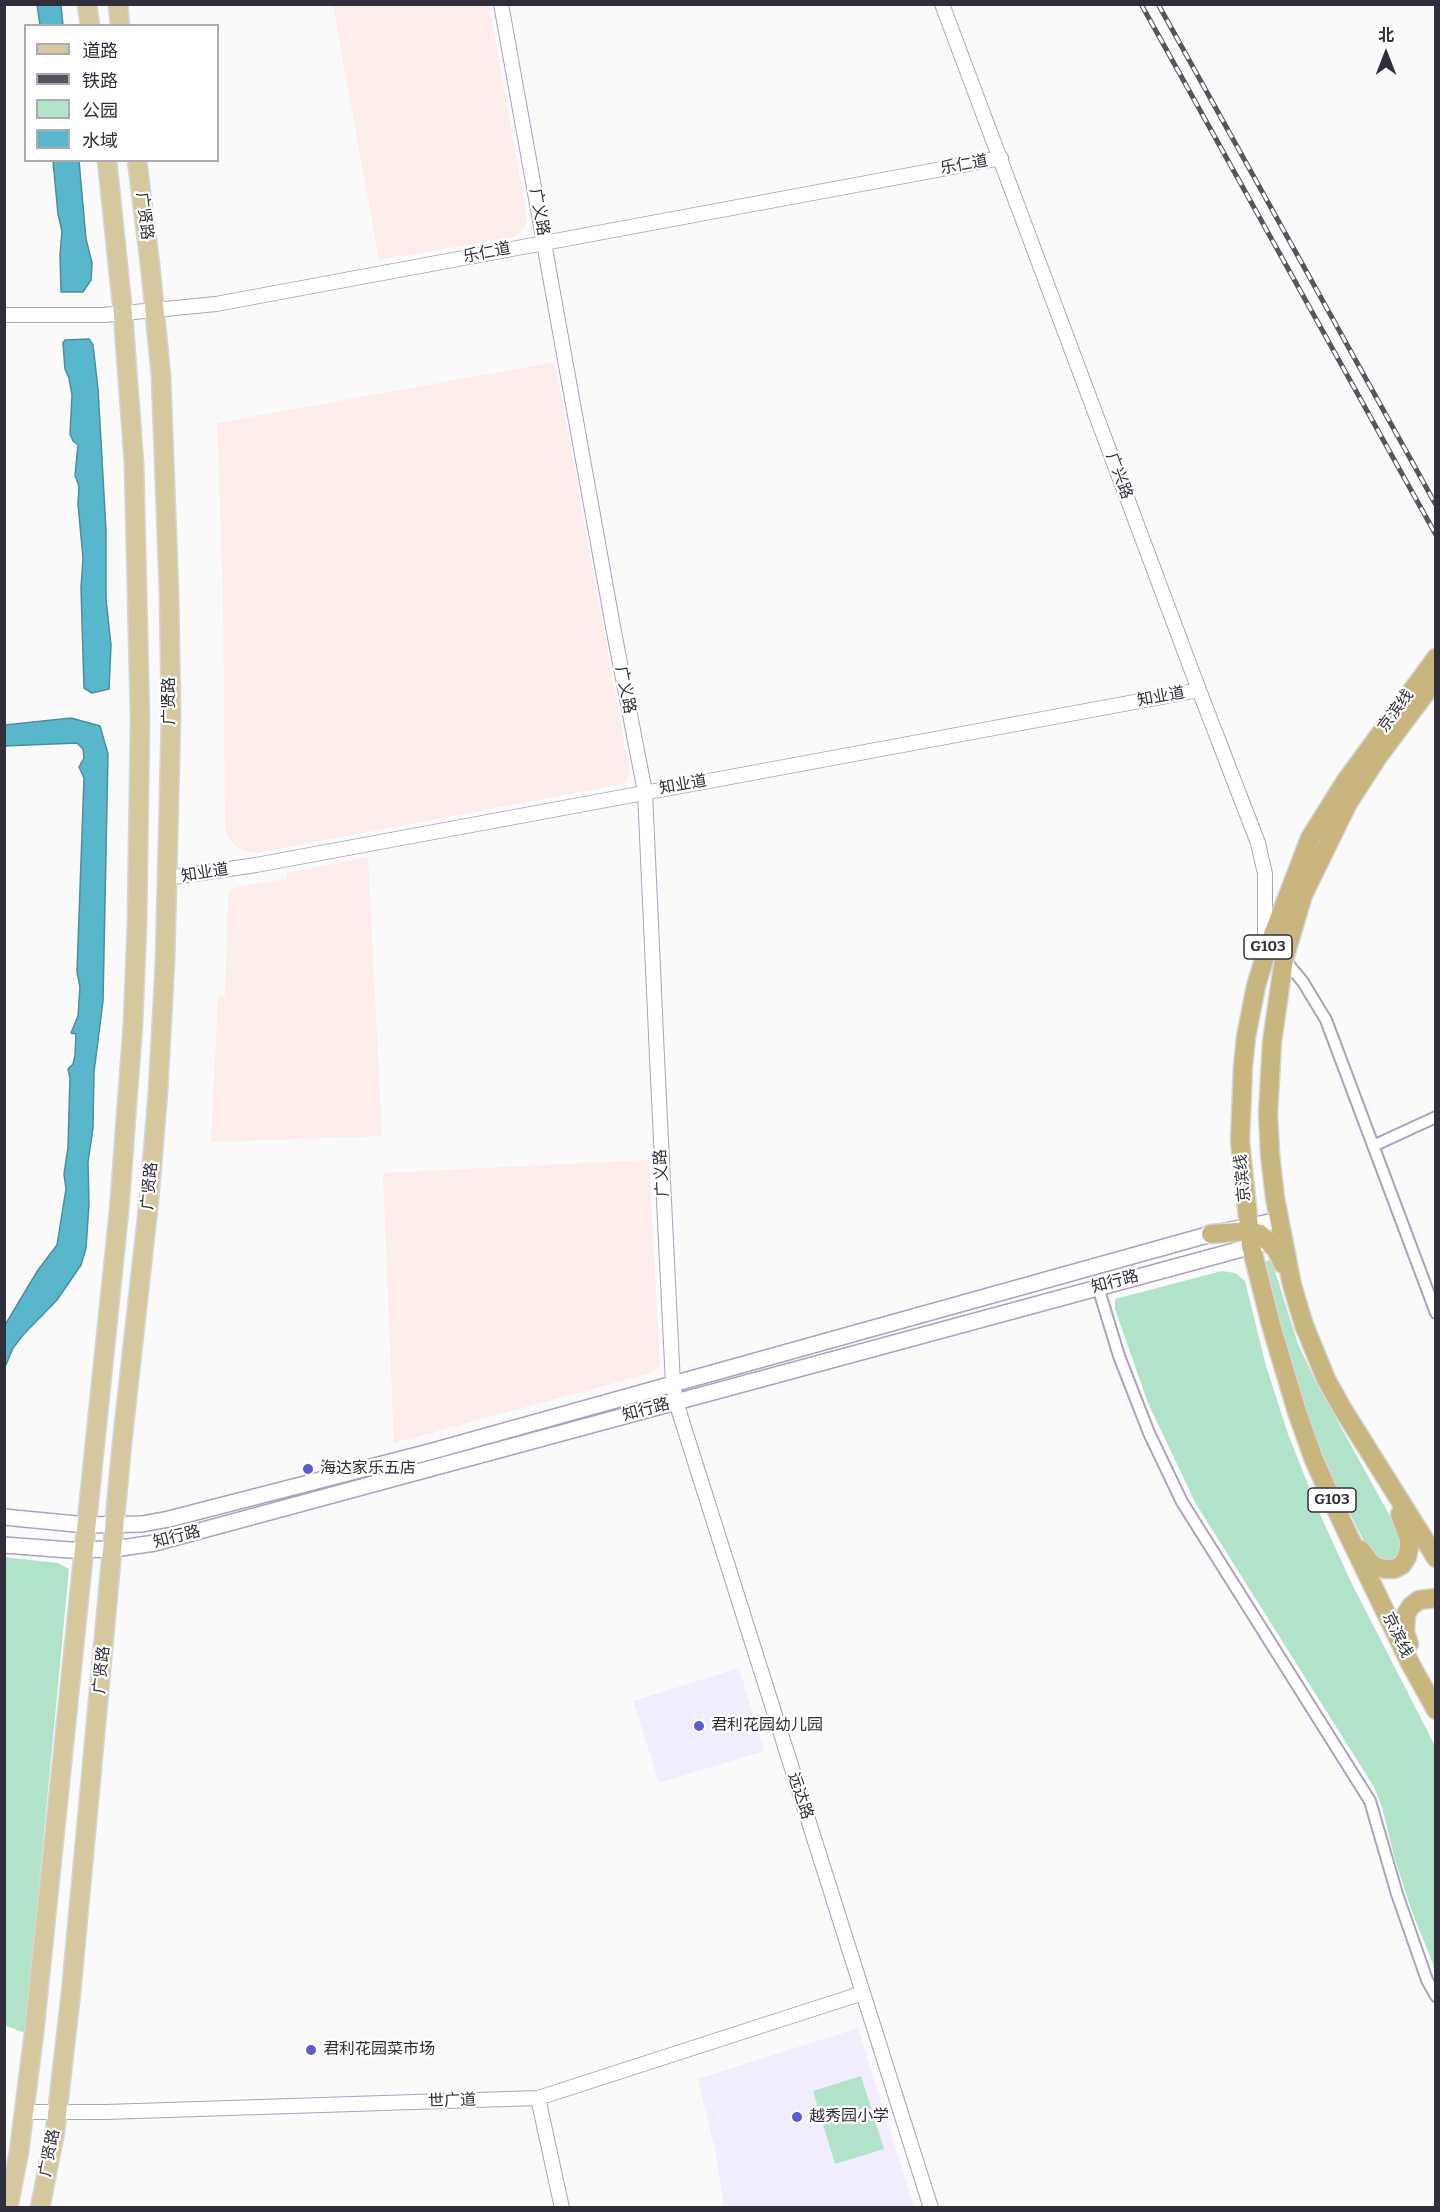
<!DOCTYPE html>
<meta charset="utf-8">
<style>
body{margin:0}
#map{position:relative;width:1440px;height:2212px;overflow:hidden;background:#fafafa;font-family:Bitter,"Noto Sans SC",serif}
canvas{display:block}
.frame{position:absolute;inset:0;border:6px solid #312e3b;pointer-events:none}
.legend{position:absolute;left:24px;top:24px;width:195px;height:138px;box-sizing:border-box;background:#fff;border:2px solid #adabb1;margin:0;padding:8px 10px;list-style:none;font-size:18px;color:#312e3b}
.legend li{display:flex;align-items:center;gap:12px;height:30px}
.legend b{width:30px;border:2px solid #adabb1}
.north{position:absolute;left:1356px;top:24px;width:60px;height:60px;-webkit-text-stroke:4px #fff;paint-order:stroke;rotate:0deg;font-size:16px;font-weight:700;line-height:24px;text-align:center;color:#312e3b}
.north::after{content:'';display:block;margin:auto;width:21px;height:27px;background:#312e3b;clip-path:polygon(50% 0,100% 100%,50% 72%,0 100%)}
</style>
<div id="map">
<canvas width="1440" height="2212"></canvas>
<div class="frame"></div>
<ul class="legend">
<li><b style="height:8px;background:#d6c89e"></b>道路</li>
<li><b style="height:8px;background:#56545e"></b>铁路</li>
<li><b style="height:16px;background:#b1e3c8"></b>公园</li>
<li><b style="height:16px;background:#58b7ca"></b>水域</li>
</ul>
<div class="north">北</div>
</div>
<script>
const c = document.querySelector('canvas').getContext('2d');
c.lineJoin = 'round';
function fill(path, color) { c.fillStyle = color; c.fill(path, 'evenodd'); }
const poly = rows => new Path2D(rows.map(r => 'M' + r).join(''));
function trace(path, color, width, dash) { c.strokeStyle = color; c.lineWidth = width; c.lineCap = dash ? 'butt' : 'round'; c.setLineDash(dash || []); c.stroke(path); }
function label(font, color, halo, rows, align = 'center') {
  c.font = font + ' Bitter,"Noto Sans SC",serif'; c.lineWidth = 4.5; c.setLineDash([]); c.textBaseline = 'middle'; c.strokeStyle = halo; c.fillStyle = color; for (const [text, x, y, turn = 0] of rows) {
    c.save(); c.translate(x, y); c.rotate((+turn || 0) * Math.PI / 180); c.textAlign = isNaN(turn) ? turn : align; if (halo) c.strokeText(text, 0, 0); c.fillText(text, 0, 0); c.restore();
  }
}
const industrial = poly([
 [333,5,489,5,527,217,525,226,520,232,513,237,379,260],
 [555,362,630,774,623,784,256,853,244,851,234,845,227,834,225,824,223,593,217,423],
 [368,857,382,1136,211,1142,218,997,225,996,228,897,230,890,237,887,287,879,287,873],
 [649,1160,660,1366,654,1372,394,1443,383,1173]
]);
const education = poly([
 [739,1668,764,1751,659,1783,633,1701],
 [858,2028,914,2207,724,2207,716,2154,698,2079]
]);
const green = poly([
 [1268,1260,1272,1262,1298,1344,1316,1382,1402,1538,1403,1546,1397,1558,1392,1561,1383,1563,1369,1551,1328,1471,1309,1422,1272,1299,1265,1263],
 [1222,1271,1235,1273,1245,1281,1266,1366,1288,1434,1318,1510,1350,1580,1435,1746,1435,1969,1411,1909,1395,1860,1382,1807,1374,1787,1196,1504,1148,1403,1115,1309,1115,1299],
 [4,1557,58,1563,69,1569,25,2033,4,2025],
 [861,2076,884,2149,835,2164,813,2091]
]);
const water = poly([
 [37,5,61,5,63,25,40,25,37,5],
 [53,161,79,161,86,239,92,263,91,280,83,292,61,292,60,255,62,231,58,214,53,161],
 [89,339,93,345,98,389,106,530,106,599,111,645,109,689,92,693,84,688,81,588,83,558,78,504,79,486,75,475,78,445,73,441,70,434,72,395,69,378,65,369,63,343,65,340,89,339],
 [71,718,100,726,108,754,103,1001,94,1072,93,1128,88,1162,89,1204,86,1248,81,1265,57,1300,23,1335,13,1348,5,1367,5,1325,38,1270,57,1245,66,1189,64,1174,68,1147,70,1077,68,1069,73,1064,75,1055,76,1034,71,1033,78,1016,80,987,77,972,84,778,79,767,84,758,83,749,77,743,5,746,5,725,71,718]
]);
const minor = poly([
 [1284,959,1303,982,1326,1020,1436,1313],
 [1373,1146,1436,1117],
 [1098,1287,1119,1356,1149,1433,1182,1502,1370,1801,1397,1894,1427,1980,1436,1996]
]);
const tertiary = poly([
 [501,4,614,632,645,792,658,1079,673,1384,676,1402,931,2208],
 [942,4,1199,690,1258,843,1265,874,1265,949],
 [4,315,104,315,216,304,1001,158],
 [167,878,256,865,1199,690],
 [538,2098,562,2208],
 [25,2112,106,2112,538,2098,863,1993]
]);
const secondary = poly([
 [4,1517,86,1525,142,1524,169,1519,429,1452,1211,1234,1279,1220],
 [4,1545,70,1550,114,1549,155,1543,1260,1244]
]);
const primary = poly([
 [87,4,90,26],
 [118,4,120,26],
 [8,2208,19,2152,34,2033,119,1211,133,1024,137,923,140,720,134,463,123,314,107,160],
 [40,2208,55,2132,71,1993,122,1443,149,1200,158,1092,165,962,171,717,169,592,161,376,150,264,137,160]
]);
const trunk = poly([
 [1436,658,1345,782,1310,838,1266,953,1256,986,1246,1037,1243,1066,1240,1141,1251,1246,1271,1325,1297,1412,1314,1460,1343,1524,1411,1665,1436,1710],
 [1436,679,1377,758,1348,803,1303,895,1284,959,1272,1042,1268,1114,1270,1154,1275,1198,1292,1285,1304,1325,1326,1379,1342,1408,1436,1558],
 [1211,1234,1249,1231,1260,1234,1276,1249,1283,1264],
 [1361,1550,1369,1561,1376,1567,1386,1569,1394,1569,1402,1565,1407,1557,1409,1548,1409,1539,1400,1514],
 [1409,1644,1405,1632,1406,1614,1411,1606,1419,1600,1436,1598]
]);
const rail = poly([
 [1141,4,1436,535],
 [1158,4,1436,505]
]);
const markers = [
 [308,1469,6,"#5d5ad2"],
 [699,1726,6,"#5d5ad2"],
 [311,2050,6,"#5d5ad2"],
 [797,2117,6,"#5d5ad2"]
];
const shields = [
 [1268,947,48],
 [1332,1500,48]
];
const shieldNames = [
 ["G103",1268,947],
 ["G103",1332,1500]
];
const streetNames = [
 ["乐仁道",964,165,-10],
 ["广义路",539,212,80],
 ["广贤路",144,216,83],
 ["乐仁道",487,253,-11],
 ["广兴路",1119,476,70],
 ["广义路",625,690,79],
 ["知业道",1161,697,-10],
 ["广贤路",170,701,-90],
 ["京滨线",1396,711,-54],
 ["知业道",683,785,-10],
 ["知业道",205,873,-9],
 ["广义路",662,1173,-93],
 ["京滨线",1243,1178,-95],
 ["广贤路",150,1186,-85],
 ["知行路",1115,1282,-15],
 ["知行路",646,1410,-15],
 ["知行路",177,1537,-14],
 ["京滨线",1397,1635,64],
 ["广贤路",102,1670,-84],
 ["远达路",800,1796,72],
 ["世广道",452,2101,-2],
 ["广贤路",50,2153,-79]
];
const poiNames = [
 ["海达家乐五店",320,1469],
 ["君利花园幼儿园",711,1726],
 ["君利花园菜市场",323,2050],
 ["越秀园小学",809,2117]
];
fill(industrial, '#fcecea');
fill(education, '#f1edff');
fill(green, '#b1e3c8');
fill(water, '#58b7ca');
trace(water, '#4c8e9f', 1.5);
trace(minor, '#aaa2c1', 14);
trace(tertiary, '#aaa2c1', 16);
trace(secondary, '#aaa2c1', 18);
trace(primary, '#d6d5d8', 21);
trace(trunk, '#d6d5d8', 21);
trace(minor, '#fff', 10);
trace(tertiary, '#fff', 14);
trace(secondary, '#fff', 15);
trace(primary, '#d6c89e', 18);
trace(trunk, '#c8b67e', 18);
trace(rail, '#56545e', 5);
trace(rail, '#fff', 3, [9]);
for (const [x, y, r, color] of markers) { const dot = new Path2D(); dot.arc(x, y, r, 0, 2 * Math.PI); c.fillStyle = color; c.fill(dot); trace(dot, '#fff', 2); }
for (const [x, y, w] of shields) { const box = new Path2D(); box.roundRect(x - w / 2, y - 12, w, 24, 4.5); c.fillStyle = '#fff'; c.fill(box); trace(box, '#312e3b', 1.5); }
label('bold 15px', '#312e3b', null, shieldNames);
label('16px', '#312e3b', '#fff', streetNames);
label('16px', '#312e3b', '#fff', poiNames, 'left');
</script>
